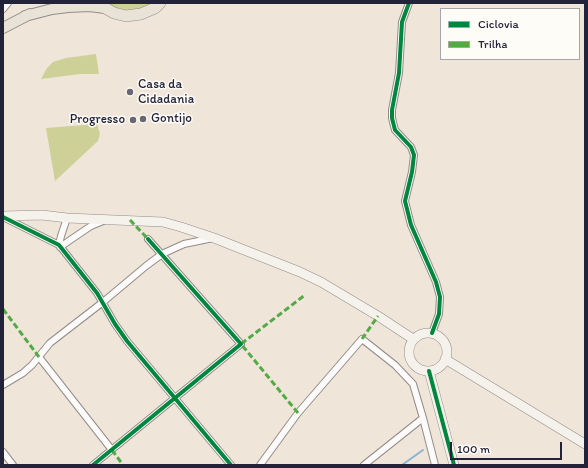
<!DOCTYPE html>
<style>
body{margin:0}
#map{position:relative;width:588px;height:468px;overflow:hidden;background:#efe5d9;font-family:Itim,sans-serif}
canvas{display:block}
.frame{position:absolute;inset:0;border:4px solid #22223b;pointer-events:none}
.legend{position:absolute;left:440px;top:8px;width:140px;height:52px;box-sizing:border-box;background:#fdfcf7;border:1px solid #a5a5ac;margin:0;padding:5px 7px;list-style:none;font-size:12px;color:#22223b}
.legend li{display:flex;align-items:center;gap:8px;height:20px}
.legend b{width:20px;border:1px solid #a5a5ac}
.scale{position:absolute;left:450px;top:442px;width:112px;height:18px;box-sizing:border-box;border:2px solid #22223b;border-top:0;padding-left:5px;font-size:12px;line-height:14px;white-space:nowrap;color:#22223b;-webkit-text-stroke:3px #fdfcf7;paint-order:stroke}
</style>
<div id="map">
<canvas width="588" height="468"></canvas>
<div class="frame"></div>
<ul class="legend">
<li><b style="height:5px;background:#00873e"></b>Ciclovia</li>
<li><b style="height:5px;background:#53aa46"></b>Trilha</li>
</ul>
<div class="scale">100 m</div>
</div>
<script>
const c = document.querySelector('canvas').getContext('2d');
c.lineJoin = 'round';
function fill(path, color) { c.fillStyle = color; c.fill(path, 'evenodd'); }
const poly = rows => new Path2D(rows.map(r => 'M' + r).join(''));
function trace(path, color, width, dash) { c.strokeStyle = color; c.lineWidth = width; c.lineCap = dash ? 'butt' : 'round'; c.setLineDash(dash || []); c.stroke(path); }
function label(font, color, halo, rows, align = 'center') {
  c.font = font + ' Itim,sans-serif'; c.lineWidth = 3; c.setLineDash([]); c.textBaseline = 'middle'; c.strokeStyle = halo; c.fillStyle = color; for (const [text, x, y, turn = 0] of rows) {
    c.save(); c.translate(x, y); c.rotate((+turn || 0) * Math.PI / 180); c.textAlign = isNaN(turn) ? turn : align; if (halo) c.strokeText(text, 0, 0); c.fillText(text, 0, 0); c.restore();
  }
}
const green = poly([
 [105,3,153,3,148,7,127,11,117,9],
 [96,54,99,74,80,74,41,79,47,68,53,62,66,58],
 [97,124,100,134,98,141,55,181,46,128]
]);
const stream = poly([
 [402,465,423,450]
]);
const minor = poly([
 [409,3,402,22,399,73,392,110,392,118,395,130,411,147,414,155,412,172,405,201,411,225,436,282,440,297,439,314,432,333],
 [3,9,8,3],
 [3,217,59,245,97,293,115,324,127,341,231,465],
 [59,245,61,236,67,218],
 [60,247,82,232,91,226,103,221],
 [39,357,112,450],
 [3,385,23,373,32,365,50,343,103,302,146,266,162,254,184,244,213,238],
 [3,452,13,465],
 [93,465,241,344,148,239],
 [260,465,298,413,362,339,395,365,413,384,423,418,435,465],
 [364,465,423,418]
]);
const secondary = poly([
 [3,216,42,215,67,218,163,222,181,227,214,238,300,272,321,282,378,316,413,339],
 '409 352a19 19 0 1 1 38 0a19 19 0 1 1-38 0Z',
 [445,359,585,444],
 [429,371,454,465]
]);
const primary = poly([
 [25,16,52,9,68,7,89,6,105,8],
 [3,28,30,14]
]);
const trunk = poly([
 [99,3,105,8,114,13,126,16,141,14,155,8,160,3]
]);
const quiet = poly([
 [130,220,148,239],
 [3,309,39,357],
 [362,339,378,316],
 [298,413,241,344,305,295],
 [112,450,123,465]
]);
const cycleway = poly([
 [409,3,402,22,399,73,392,110,392,118,395,130,411,147,414,155,412,172,405,201,411,225,436,282,440,297,439,314,432,333],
 [3,217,59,245,97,293,115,324,127,341,231,465],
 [429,371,454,465],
 [93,465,241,344,148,239]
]);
const markers = [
 [130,92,4,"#6a6672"],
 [143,119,4,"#6a6672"],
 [133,120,4,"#6a6672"]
];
const poiNames = [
 ["Casa da",138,85],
 ["Cidadania",138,100],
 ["Gontijo",151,119],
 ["Progresso",125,120,"right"]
];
fill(green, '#cdd198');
trace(stream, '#8bb4d4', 2);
trace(minor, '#928d8b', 8);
trace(secondary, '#928d8b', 10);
trace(primary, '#928d8b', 12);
trace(trunk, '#928d8b', 12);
trace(minor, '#fdfbf9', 6);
trace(secondary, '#f5f1eb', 9);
trace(primary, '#e9e2d6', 10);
trace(trunk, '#e9e2d6', 11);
trace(quiet, '#53aa46', 3, [6, 3]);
trace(cycleway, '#00873e', 4);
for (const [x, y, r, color] of markers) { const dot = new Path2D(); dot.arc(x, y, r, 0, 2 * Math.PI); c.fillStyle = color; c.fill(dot); trace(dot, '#fdfcf7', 1.5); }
label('13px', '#22223b', '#fdfcf7', poiNames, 'left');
</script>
